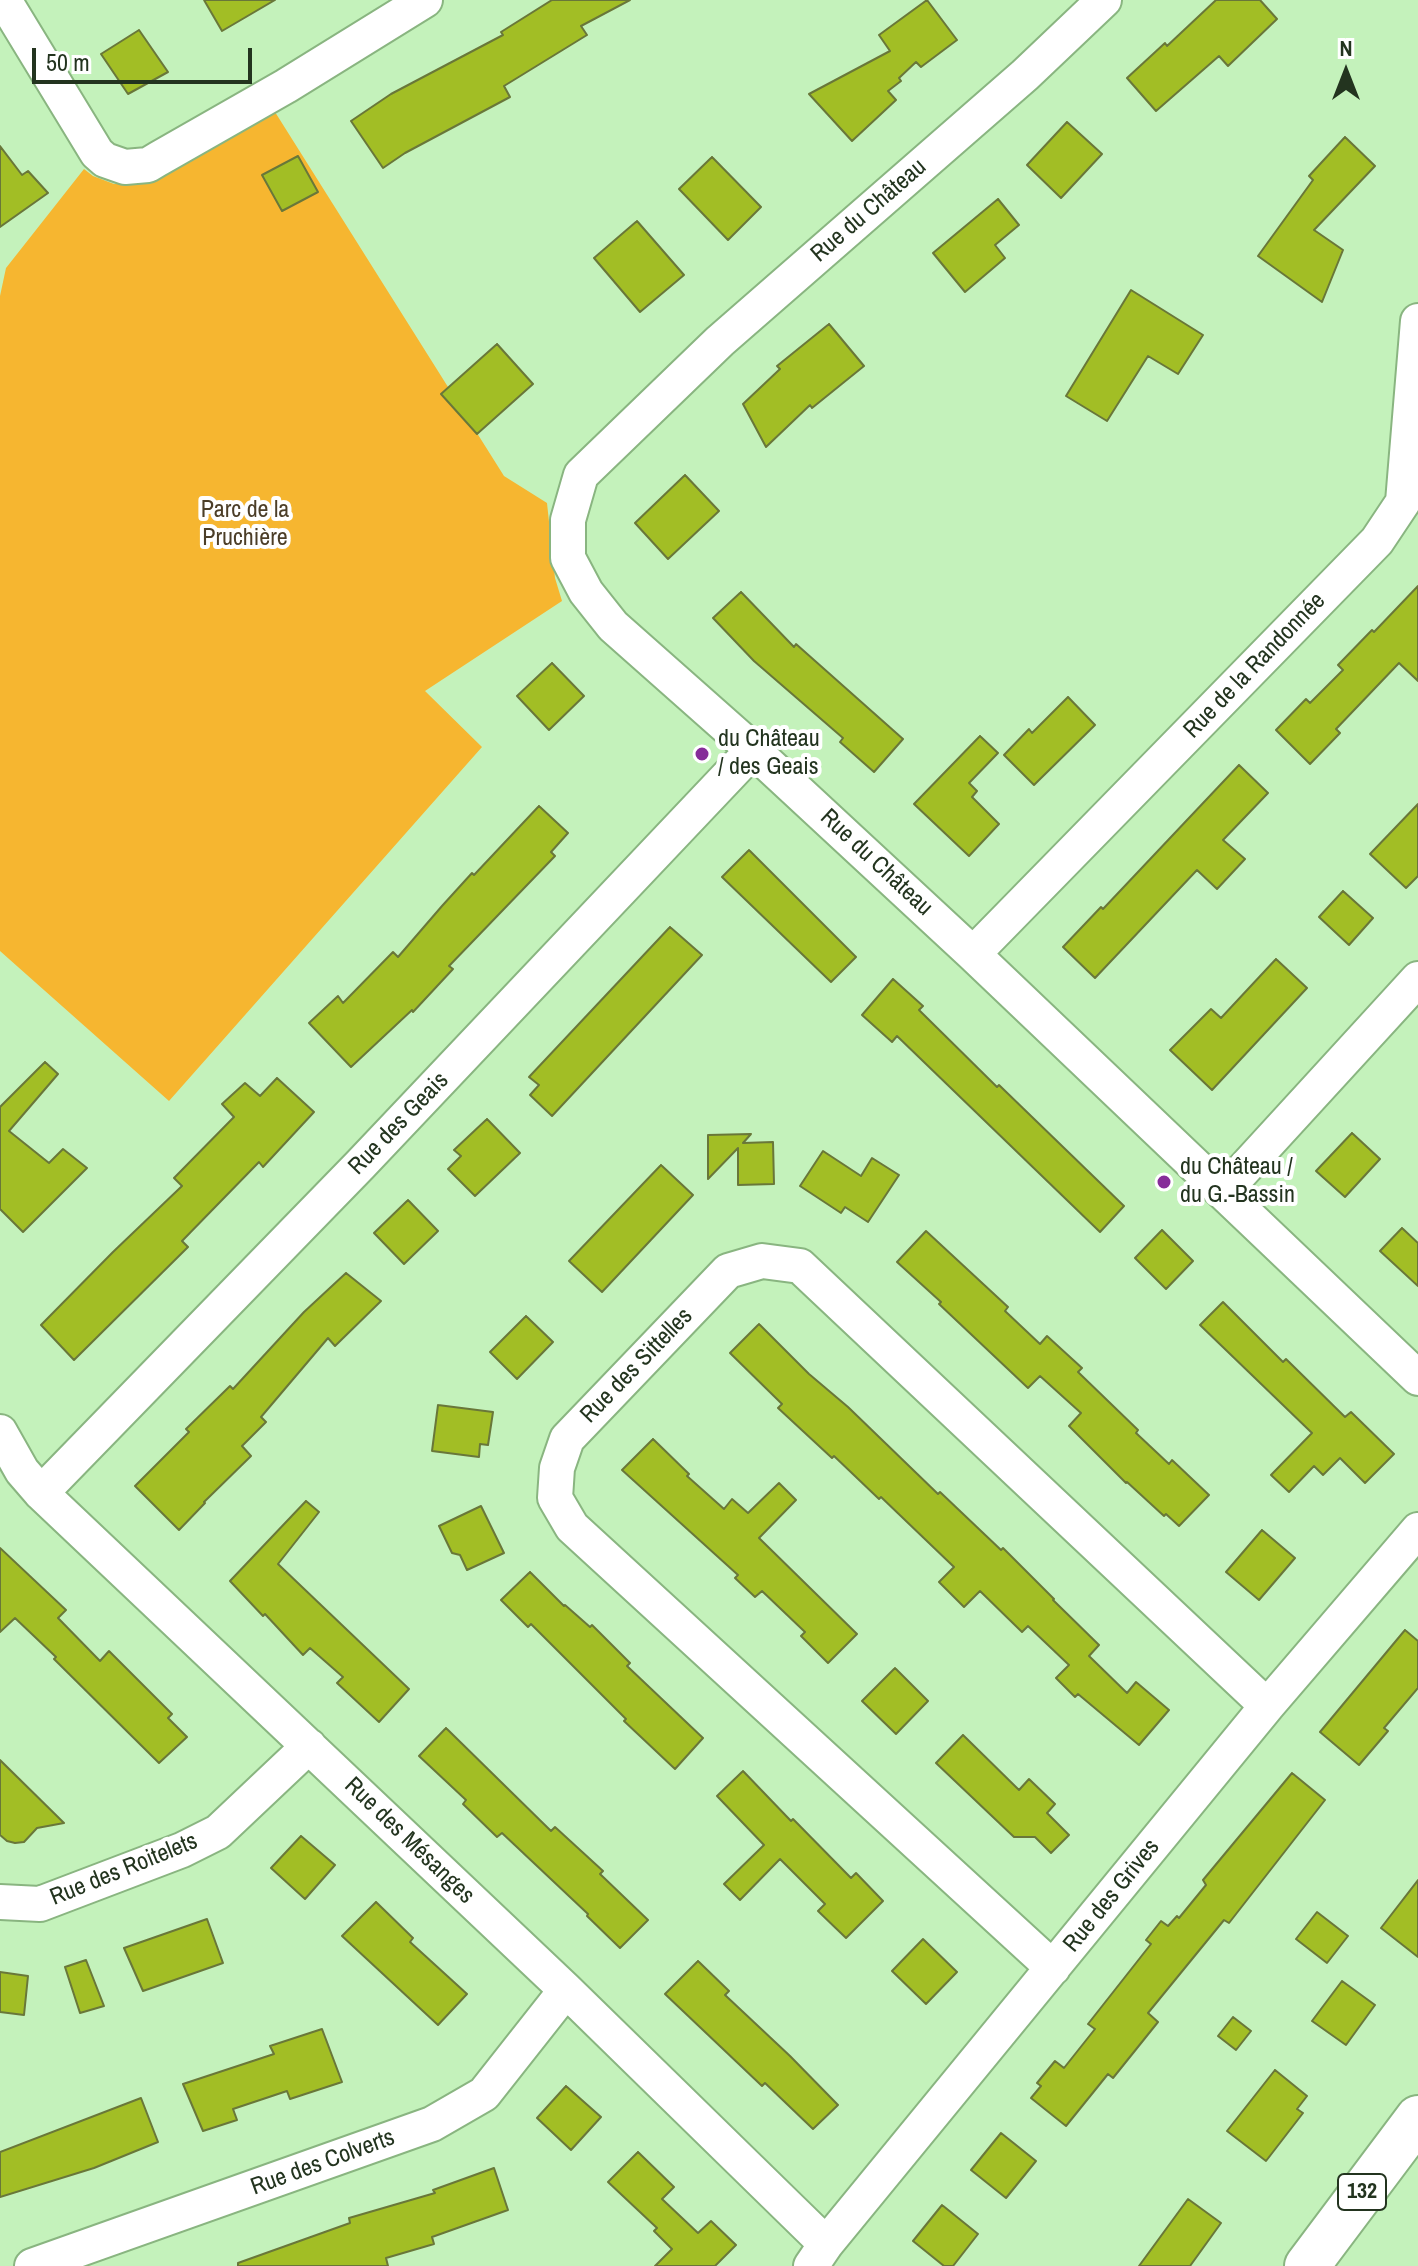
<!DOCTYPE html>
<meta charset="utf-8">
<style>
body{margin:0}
#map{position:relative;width:1418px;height:2266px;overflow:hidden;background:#c4f2bb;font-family:"Archivo Narrow",sans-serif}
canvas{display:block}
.north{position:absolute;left:1306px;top:32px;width:80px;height:80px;-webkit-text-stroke:6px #fff;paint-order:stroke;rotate:0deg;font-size:22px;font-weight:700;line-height:32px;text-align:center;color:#23341f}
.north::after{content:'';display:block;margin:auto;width:28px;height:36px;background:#23341f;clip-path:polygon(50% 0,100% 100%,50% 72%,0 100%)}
.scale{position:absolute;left:32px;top:48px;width:220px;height:36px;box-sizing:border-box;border:4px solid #23341f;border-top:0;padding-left:10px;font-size:24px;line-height:28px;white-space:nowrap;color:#23341f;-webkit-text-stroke:6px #fff;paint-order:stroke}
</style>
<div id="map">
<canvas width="1418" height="2266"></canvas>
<div class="north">N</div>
<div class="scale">50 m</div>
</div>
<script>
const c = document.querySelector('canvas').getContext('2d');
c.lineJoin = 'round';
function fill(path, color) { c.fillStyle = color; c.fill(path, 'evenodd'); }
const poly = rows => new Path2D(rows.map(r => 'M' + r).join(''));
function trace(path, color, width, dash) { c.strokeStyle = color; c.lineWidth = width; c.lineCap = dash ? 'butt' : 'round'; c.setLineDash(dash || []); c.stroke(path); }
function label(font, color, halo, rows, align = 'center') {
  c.font = font + ' "Archivo Narrow",sans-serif'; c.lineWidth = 8; c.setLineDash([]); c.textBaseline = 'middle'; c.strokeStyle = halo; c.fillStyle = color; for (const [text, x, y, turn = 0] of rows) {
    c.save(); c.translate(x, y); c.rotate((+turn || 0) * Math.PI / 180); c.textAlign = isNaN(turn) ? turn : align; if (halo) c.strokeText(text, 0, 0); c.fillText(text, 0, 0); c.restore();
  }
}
const green = poly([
 [275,112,504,476,547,503,555,578,562,601,425,691,482,747,169,1101,0,951,0,296,6,268,84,169,93,176,114,184,129,184,143,180]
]);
const building = poly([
 [204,0,275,0,222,31,204,0],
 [552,0,630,0,581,26,587,35,504,86,510,97,405,153,383,168,351,121,391,94,503,35,501,32,552,0],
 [927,0,957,40,921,67,916,62,899,78,901,81,888,91,896,100,852,141,809,94,890,51,879,35,927,0],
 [1216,0,1260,0,1277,19,1228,66,1219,56,1156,111,1127,78,1165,43,1167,46,1216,0],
 [139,30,168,72,128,94,101,54,139,30],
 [1067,122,1102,154,1061,198,1027,165,1067,122],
 [1345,137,1375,166,1314,230,1343,250,1322,302,1258,256,1313,180,1309,176,1345,137],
 [0,146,22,175,28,171,48,193,0,227,0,146],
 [298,156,318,192,282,211,262,175,298,156],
 [712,157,761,207,728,240,679,189,712,157],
 [998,199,1019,225,995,245,1005,258,965,292,933,253,998,199],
 [637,221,684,275,640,312,594,258,637,221],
 [1131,290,1203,335,1178,374,1148,356,1107,421,1066,396,1131,290],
 [829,324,864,366,812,408,810,405,766,447,743,404,780,369,777,366,829,324],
 [497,344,533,384,477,434,441,394,497,344],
 [685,475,719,511,668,559,635,523,685,475],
 [1418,586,1418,681,1399,663,1336,729,1340,733,1310,764,1276,730,1306,699,1310,703,1343,670,1338,665,1372,630,1374,632,1418,586],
 [741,592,794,647,796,644,903,739,874,772,840,742,843,738,754,661,713,618,741,592],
 [552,663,584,696,549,730,517,696,552,663],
 [1068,697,1095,725,1034,785,1004,755,1029,729,1032,733,1068,697],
 [980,736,998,753,969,783,977,791,972,797,999,824,969,856,914,804,980,736],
 [1239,765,1268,793,1223,840,1245,859,1217,889,1197,870,1095,978,1063,947,1101,907,1103,909,1239,765],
 [1418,804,1418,876,1406,888,1370,854,1418,804],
 [539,806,568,833,551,852,555,856,449,966,453,969,413,1012,412,1010,351,1067,309,1023,338,996,343,1003,393,952,398,957,442,906,472,873,474,875,539,806],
 [749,850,856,957,831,982,722,877,749,850],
 [1343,891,1373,918,1349,945,1319,917,1343,891],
 [670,927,702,955,552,1116,530,1095,539,1085,529,1077,670,927],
 [1276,959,1307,988,1212,1090,1170,1050,1211,1009,1221,1018,1276,959],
 [893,979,923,1006,919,1010,997,1087,999,1085,1124,1206,1100,1232,897,1036,892,1042,862,1015,893,979],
 [45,1062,58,1074,9,1131,49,1163,63,1149,87,1168,23,1232,0,1209,0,1107,45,1062],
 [277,1078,314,1112,263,1167,259,1162,182,1241,188,1247,74,1360,41,1325,113,1252,182,1186,174,1178,234,1117,222,1104,245,1083,260,1096,277,1078],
 [487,1119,520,1153,475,1196,448,1169,461,1156,454,1150,487,1119],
 [1352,1133,1380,1159,1345,1197,1316,1171,1352,1133],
 [751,1134,743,1143,773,1142,774,1184,738,1185,738,1148,708,1179,708,1135,751,1134],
 [823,1151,861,1176,872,1158,899,1175,868,1222,845,1207,841,1213,800,1186,823,1151],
 [661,1165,693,1195,602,1292,569,1261,661,1165],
 [408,1200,438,1231,404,1264,374,1233,408,1200],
 [1402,1228,1418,1243,1418,1286,1380,1251,1402,1228],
 [1162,1230,1193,1261,1166,1289,1135,1258,1162,1230],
 [926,1231,1008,1307,1005,1311,1040,1344,1047,1336,1082,1368,1078,1372,1138,1430,1136,1433,1169,1464,1172,1460,1209,1495,1179,1526,1166,1514,1164,1516,1127,1482,1126,1483,1069,1426,1081,1413,1040,1376,1028,1388,939,1304,941,1302,897,1262,926,1231],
 [346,1273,381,1301,335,1346,328,1338,261,1417,266,1422,242,1446,251,1456,204,1502,205,1503,179,1530,135,1486,189,1432,186,1429,230,1386,233,1389,304,1312,346,1273],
 [1223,1302,1283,1362,1286,1359,1345,1417,1351,1412,1394,1454,1365,1483,1340,1458,1323,1475,1314,1466,1289,1492,1271,1475,1312,1433,1200,1325,1223,1302],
 [526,1316,553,1342,517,1379,490,1352,526,1316],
 [759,1324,809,1374,848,1407,938,1494,940,1492,1001,1550,1003,1548,1054,1599,1053,1600,1099,1645,1089,1656,1127,1693,1136,1682,1169,1710,1139,1745,1078,1694,1075,1697,1056,1678,1069,1665,1028,1626,1022,1632,980,1591,964,1607,939,1582,954,1567,881,1497,879,1499,834,1456,832,1458,778,1408,782,1404,730,1353,759,1324],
 [438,1405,493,1412,488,1445,480,1444,479,1457,432,1451,438,1405],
 [653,1439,689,1474,687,1476,724,1509,732,1499,748,1513,779,1483,796,1500,759,1538,857,1634,828,1663,801,1636,805,1632,762,1591,755,1597,735,1578,738,1575,622,1470,653,1439],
 [306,1501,319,1512,278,1564,409,1689,379,1722,337,1683,343,1677,310,1648,303,1655,265,1614,263,1616,230,1581,306,1501],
 [481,1506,504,1553,467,1570,460,1555,452,1553,439,1526,481,1506],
 [1262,1530,1295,1558,1259,1600,1226,1572,1262,1530],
 [0,1548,66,1610,58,1618,100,1661,109,1651,172,1714,168,1718,187,1737,159,1763,54,1659,56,1657,15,1618,0,1632,0,1548],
 [530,1572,564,1606,565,1605,590,1627,592,1625,630,1663,627,1666,703,1738,675,1769,624,1721,626,1719,531,1624,528,1627,501,1600,530,1572],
 [1405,1630,1418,1641,1418,1688,1384,1728,1388,1731,1359,1765,1320,1732,1405,1630],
 [895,1668,928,1701,896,1734,862,1701,895,1668],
 [446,1728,551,1831,555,1827,603,1871,600,1874,648,1920,620,1948,587,1916,588,1914,502,1833,497,1837,463,1804,466,1800,419,1756,446,1728],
 [963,1735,1019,1790,1029,1779,1055,1804,1047,1813,1069,1835,1051,1853,1035,1837,1014,1837,936,1763,963,1735],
 [0,1760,64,1823,37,1828,24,1842,15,1843,7,1841,0,1835,0,1760],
 [743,1771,791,1821,793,1819,851,1878,856,1873,883,1901,846,1938,818,1911,825,1904,780,1859,740,1900,724,1884,764,1845,717,1796,743,1771],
 [1292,1773,1325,1800,1229,1923,1224,1920,1148,2013,1158,2022,1113,2078,1108,2074,1066,2126,1031,2098,1041,2086,1037,2083,1055,2061,1064,2068,1095,2029,1088,2024,1151,1944,1146,1940,1161,1921,1168,1926,1177,1916,1179,1918,1206,1885,1203,1880,1292,1773],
 [301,1836,335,1865,305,1899,271,1868,301,1836],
 [1418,1880,1418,1957,1381,1928,1418,1880],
 [376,1902,413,1938,410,1942,467,1994,438,2025,342,1936,376,1902],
 [1317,1912,1348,1936,1327,1963,1296,1939,1317,1912],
 [207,1919,223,1963,143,1991,124,1948,207,1919],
 [923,1939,957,1972,926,2004,892,1971,923,1939],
 [86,1960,104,2006,80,2013,65,1967,86,1960],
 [698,1961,729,1991,725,1995,790,2056,838,2105,813,2129,765,2083,762,2086,665,1994,698,1961],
 [0,1972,28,1976,24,2015,0,2012,0,1972],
 [1342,1981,1375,2005,1346,2045,1312,2021,1342,1981],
 [1233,2017,1251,2031,1236,2050,1218,2036,1233,2017],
 [322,2029,342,2082,290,2099,287,2091,233,2109,237,2120,203,2131,183,2084,274,2054,270,2046,322,2029],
 [1275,2070,1307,2096,1297,2109,1303,2113,1266,2161,1227,2131,1275,2070],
 [566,2086,601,2117,571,2150,537,2118,566,2086],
 [141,2098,158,2142,94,2168,0,2197,0,2152,141,2098],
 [1001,2133,1036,2161,1006,2198,971,2170,1001,2133],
 [638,2152,674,2187,662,2199,698,2233,711,2221,736,2245,715,2266,655,2266,672,2249,654,2231,657,2228,608,2182,638,2152],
 [494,2168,508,2210,432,2237,434,2244,386,2258,388,2266,238,2266,238,2263,350,2223,349,2218,435,2193,433,2190,494,2168],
 [1188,2199,1221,2223,1190,2266,1139,2266,1188,2199],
 [942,2205,978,2234,953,2266,944,2266,913,2241,942,2205]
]);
const minor = poly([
 [4,0,97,153,105,160,125,167,148,165,158,159,286,86,425,0],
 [1104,0,1025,75,720,341,581,475,568,520,568,558,586,592,613,626,753,750,973,954,1418,1378],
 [973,954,1377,541,1403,502,1418,321],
 [1223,1192,1418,979],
 [0,1432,22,1471,41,1493,566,1990,826,2244],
 [41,1493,360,1165,753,750],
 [0,1902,40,1904,182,1850,218,1832,309,1746],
 [1053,1968,572,1527,555,1498,557,1468,567,1439,728,1271,762,1261,800,1266,1267,1706],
 [32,2266,432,2124,484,2094,566,1990],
 [811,2266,826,2244,1267,1706,1418,1530]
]);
const primary = poly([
 [1307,2266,1418,2118]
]);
const markers = [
 [702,754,8,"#862c99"],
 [1164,1182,8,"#862c99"]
];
const shields = [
 [1362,2192,48]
];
const shieldNames = [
 ["132",1362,2192]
];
const streetNames = [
 ["Rue du Château",869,211,-41],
 ["Rue de la Randonnée",1255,666,-46],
 ["Rue du Château",876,863,43],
 ["Rue des Geais",399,1124,-46],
 ["Rue des Sittelles",637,1366,-46],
 ["Rue des Mésanges",409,1841,44],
 ["Rue des Roitelets",124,1870,-22],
 ["Rue des Grives",1112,1896,-51],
 ["Rue des Colverts",323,2163,-20]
];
const parkNames = [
 ["Parc de la",245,511],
 ["Pruchière",245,539]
];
const poiNames = [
 ["du Château",718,740],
 ["/ des Geais",718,768],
 ["du Château /",1180,1168],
 ["du G.-Bassin",1180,1196]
];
fill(green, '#f6b630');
fill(building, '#a2be25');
trace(building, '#697739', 2);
trace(minor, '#89b580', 38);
trace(primary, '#89b580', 48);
trace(minor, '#fff', 34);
trace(primary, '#fff', 44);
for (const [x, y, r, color] of markers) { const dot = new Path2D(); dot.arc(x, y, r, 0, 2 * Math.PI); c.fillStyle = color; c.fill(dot); trace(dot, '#fff', 3); }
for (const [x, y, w] of shields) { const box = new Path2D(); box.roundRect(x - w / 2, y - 18, w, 36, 6); c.fillStyle = '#fff'; c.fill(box); trace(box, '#23341f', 2); }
label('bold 22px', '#23341f', null, shieldNames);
label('24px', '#23341f', '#fff', streetNames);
label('24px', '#4c3e28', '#fff', parkNames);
label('24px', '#23341f', '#fff', poiNames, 'left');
</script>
